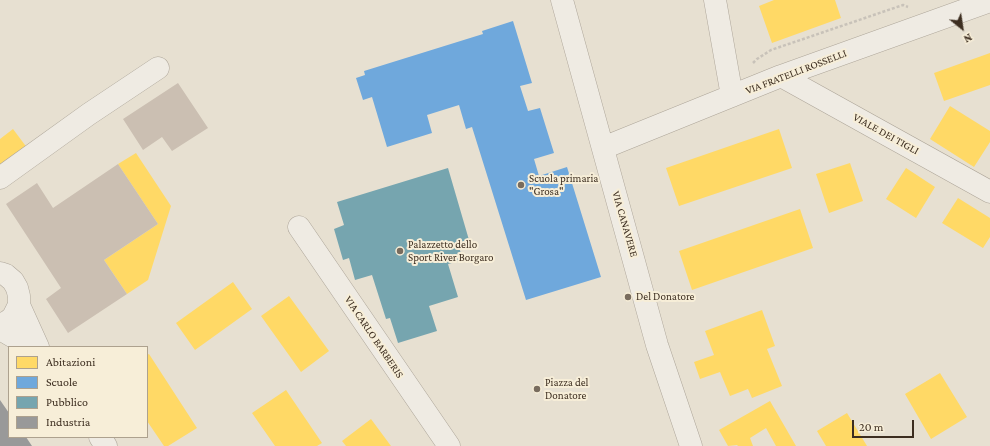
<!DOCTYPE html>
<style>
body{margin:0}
#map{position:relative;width:990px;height:446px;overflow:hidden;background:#e7e0d1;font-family:"Crimson Pro",serif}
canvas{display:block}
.legend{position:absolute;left:8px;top:346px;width:140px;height:92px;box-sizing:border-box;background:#f7eed8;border:1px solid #ada18e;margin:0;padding:5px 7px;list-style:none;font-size:12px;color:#3d2e20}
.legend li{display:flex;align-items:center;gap:8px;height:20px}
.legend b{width:20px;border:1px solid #ada18e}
.north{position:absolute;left:942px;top:8px;width:40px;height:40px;-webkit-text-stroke:3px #f7eed8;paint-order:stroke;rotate:150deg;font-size:11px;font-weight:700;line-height:16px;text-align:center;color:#3d2e20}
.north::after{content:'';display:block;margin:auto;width:14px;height:18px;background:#3d2e20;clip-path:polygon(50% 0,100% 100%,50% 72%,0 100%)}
.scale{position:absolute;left:852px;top:420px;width:62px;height:18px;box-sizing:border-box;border:2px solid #3d2e20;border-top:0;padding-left:5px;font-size:12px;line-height:14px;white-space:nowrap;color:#3d2e20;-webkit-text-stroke:3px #f7eed8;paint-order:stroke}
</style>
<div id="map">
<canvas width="990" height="446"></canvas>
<ul class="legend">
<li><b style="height:11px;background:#ffd966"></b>Abitazioni</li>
<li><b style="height:11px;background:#6fa8dc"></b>Scuole</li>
<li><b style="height:11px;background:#76a5af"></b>Pubblico</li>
<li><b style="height:11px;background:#999"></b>Industria</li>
</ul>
<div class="north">N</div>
<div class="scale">20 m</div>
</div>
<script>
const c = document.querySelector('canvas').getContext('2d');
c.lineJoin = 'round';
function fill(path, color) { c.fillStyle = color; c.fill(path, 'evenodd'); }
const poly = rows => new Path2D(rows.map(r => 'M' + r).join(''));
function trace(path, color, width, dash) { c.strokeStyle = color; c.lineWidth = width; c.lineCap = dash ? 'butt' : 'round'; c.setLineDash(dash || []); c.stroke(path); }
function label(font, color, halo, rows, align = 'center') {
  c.font = font + ' "Crimson Pro",serif'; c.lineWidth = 4; c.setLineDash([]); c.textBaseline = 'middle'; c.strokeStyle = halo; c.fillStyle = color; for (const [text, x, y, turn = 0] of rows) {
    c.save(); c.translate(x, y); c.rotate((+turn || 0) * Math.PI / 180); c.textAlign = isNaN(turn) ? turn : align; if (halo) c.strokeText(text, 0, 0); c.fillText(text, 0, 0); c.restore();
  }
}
const homes = poly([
 [774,0,835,0,841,18,772,43,759,6],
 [990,53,990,85,944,101,934,73],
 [950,106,990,131,990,142,974,167,930,139],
 [13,129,28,149,0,170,0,139],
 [779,129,792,168,679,206,666,168],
 [136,153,171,206,148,280,127,294,104,260,158,224,118,164],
 [850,163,863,201,829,213,816,174],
 [906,168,935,187,916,218,886,199],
 [958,198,990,218,990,237,983,248,942,223],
 [800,209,813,248,692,290,679,251],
 [233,282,252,309,195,350,176,323],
 [289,296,329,351,301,372,261,316],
 [762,310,775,346,767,349,782,386,752,398,748,389,730,396,720,372,700,379,694,362,714,355,705,331],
 [149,354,197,428,168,446,164,446,147,421,147,355],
 [940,373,967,417,931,439,905,394],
 [286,390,322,443,317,446,275,446,252,413],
 [770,401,796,446,776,446,766,428,750,438,753,446,738,446,737,445,728,446,719,430],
 [847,413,867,446,826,446,817,431],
 [371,419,391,446,346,446,342,441]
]);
const schools = poly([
 [513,21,532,83,520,86,528,111,540,108,554,153,534,159,539,176,567,167,601,277,526,300,472,127,466,129,459,105,427,115,432,133,387,147,372,97,363,100,356,78,365,75,364,71,483,34,482,31]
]);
const public = poly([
 [448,168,469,240,458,244,463,260,448,264,458,297,429,306,437,331,398,343,390,318,386,319,372,275,355,280,349,258,343,260,334,229,344,225,337,202]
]);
const industry = poly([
 [0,400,9,413,9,437,26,437,32,446,0,446]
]);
const building = poly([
 [178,83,208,128,172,151,162,137,143,150,123,119],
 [118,164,158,224,104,260,127,294,68,333,46,299,61,288,6,204,37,183,53,208]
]);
const path = poly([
 [753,63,757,59,771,50,903,5,908,7]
]);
const minor = poly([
 [562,0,657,345,691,446],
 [715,0,732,96],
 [781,76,990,192],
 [603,148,781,76,990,1],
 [0,178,89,114,158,68],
 [299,227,449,446],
 [0,273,6,275,13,281,17,288,19,296,19,305,13,317,8,321,0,325],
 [19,305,38,347],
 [0,329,31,347],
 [100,437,106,446]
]);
const markers = [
 [521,185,4,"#786c5e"],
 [400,251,4,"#786c5e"],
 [628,297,4,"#786c5e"],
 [537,389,4,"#786c5e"]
];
const streetNames = [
 ["VIA FRATELLI ROSSELLI",796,72,-21],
 ["VIALE DEI TIGLI",886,134,29],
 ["VIA CANAVERE",625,224,74],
 ["VIA CARLO BARBERIS",374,337,56]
];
const poiNames = [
 ["Scuola primaria",529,179],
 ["\"Grosa\"",529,192],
 ["Palazzetto dello",408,245],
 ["Sport River Borgaro",408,258],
 ["Del Donatore",636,297],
 ["Piazza del",545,383],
 ["Donatore",545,396]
];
fill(homes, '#ffd966');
fill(schools, '#6fa8dc');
fill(public, '#76a5af');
fill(industry, '#999');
fill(building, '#cbbfb2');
trace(minor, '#ada599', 23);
trace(path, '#c8c2b9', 2.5, [3, 2]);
trace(minor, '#efebe3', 22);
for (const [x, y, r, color] of markers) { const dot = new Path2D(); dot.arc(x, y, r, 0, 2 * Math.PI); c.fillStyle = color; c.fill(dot); trace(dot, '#f7eed8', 1.5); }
label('11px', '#3d2e20', '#f7eed8', streetNames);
label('11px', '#3d2e20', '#f7eed8', poiNames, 'left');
</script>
